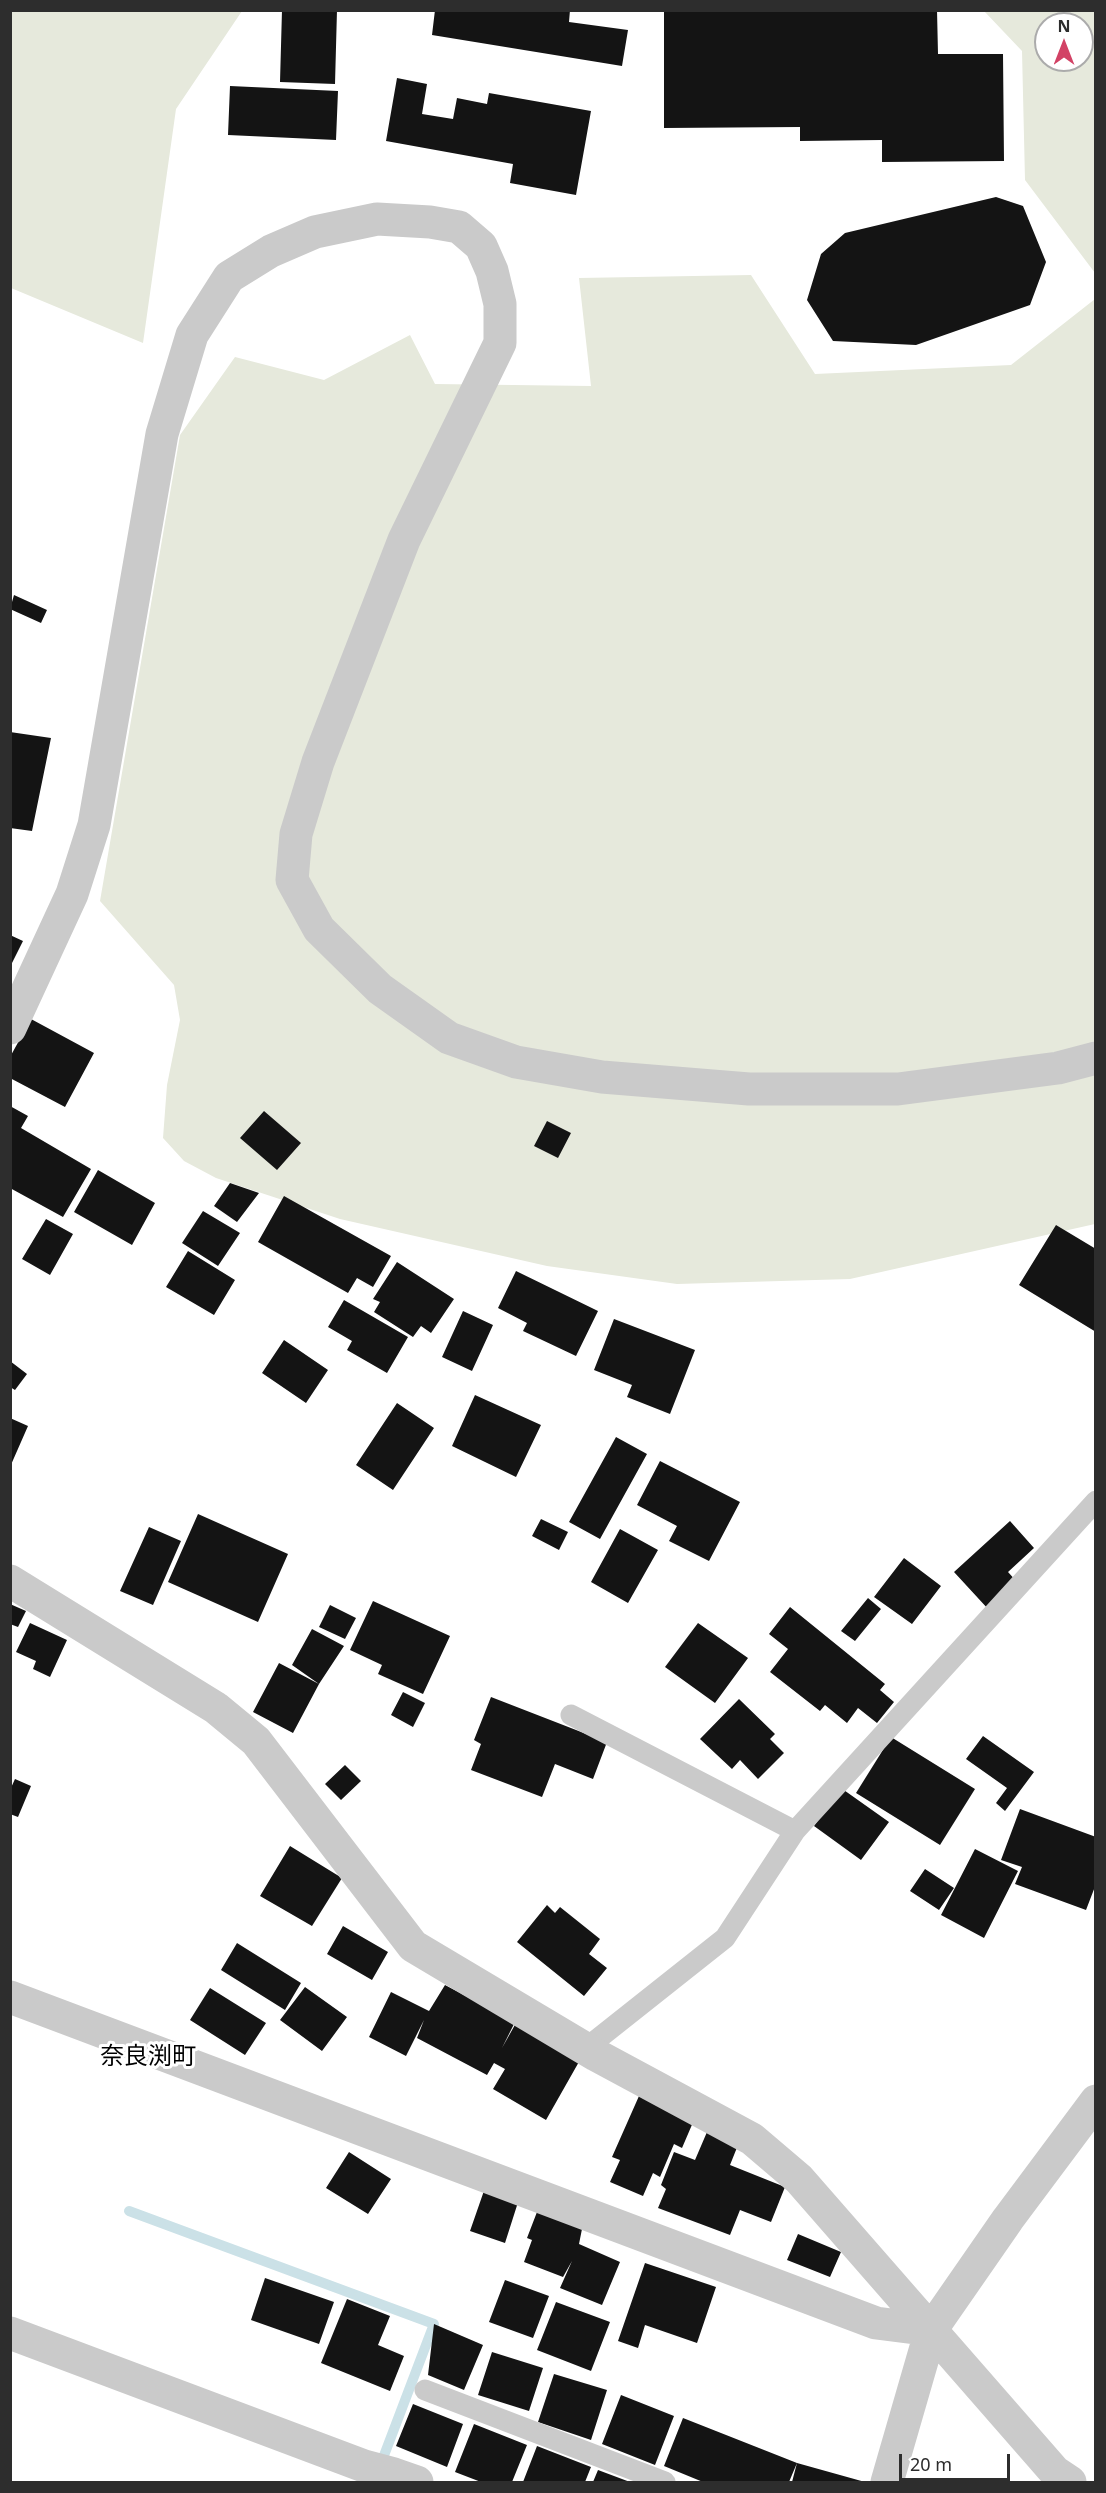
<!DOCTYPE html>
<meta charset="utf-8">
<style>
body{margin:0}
#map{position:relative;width:1106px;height:2493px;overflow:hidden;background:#fff;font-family:"Noto Sans",sans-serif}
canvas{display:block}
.frame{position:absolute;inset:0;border:12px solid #2d2d2d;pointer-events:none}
.north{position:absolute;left:1034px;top:12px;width:60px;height:60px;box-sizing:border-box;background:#fff;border:2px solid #ababab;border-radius:50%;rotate:0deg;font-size:16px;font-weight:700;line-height:24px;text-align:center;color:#2d2d2d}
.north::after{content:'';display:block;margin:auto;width:21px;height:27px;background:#d24265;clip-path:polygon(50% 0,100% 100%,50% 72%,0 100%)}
.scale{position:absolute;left:899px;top:2454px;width:111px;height:27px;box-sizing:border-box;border:3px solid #2d2d2d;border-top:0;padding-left:8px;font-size:18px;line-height:21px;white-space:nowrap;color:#2d2d2d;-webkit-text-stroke:4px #fff;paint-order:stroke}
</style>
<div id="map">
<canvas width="1106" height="2493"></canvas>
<div class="frame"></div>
<div class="north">N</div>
<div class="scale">20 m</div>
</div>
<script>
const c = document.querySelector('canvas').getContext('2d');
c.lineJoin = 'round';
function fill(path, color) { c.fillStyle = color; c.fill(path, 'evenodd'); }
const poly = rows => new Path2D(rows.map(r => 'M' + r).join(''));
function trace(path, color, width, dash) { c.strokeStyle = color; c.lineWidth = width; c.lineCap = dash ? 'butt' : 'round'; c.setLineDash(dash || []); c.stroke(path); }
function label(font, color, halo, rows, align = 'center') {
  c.font = font + ' "Noto Sans","Noto Sans JP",sans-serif'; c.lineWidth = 6; c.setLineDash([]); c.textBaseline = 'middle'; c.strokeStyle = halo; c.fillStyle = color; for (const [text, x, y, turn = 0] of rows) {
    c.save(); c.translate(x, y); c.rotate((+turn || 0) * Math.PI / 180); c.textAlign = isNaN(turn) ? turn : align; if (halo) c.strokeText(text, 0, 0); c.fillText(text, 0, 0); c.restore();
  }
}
const green = poly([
 [11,10,242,11,176,109,143,343,11,288],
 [984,11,1095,11,1095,273,1025,180,1022,51],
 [1046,24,1082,24,1082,60,1046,60],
 [751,275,815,374,1011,365,1095,299,1095,1224,850,1279,677,1284,547,1266,340,1219,216,1178,184,1161,163,1138,167,1085,180,1020,174,985,100,901,180,435,235,357,324,380,410,335,435,384,591,386,579,278]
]);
const stream = poly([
 [129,2211,434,2324,380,2466]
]);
const building = poly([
 [282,10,337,10,335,84,280,82],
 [435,10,570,10,569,22,628,30,622,66,432,35],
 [664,10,937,10,938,54,1003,54,1004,161,882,162,882,140,800,141,800,127,664,128],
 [397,78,427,84,422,114,453,119,457,98,487,104,489,93,591,111,576,195,510,183,513,164,386,141],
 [230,86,338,91,336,140,228,135],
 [996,197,1023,206,1046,262,1030,305,916,345,833,341,807,300,821,254,845,233],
 [14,595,47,610,41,623,10,609],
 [10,732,51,738,32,831,10,828],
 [10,935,23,941,10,967],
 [31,1019,94,1053,65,1107,10,1078,10,1057],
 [10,1106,28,1116,21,1128,91,1169,63,1217,10,1188,12,1143],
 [264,1111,301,1143,277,1170,240,1138],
 [547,1121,571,1133,558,1158,534,1146],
 [98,1170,155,1203,132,1245,74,1212],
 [230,1183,259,1193,237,1222,214,1206],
 [284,1196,391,1256,373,1287,357,1278,348,1293,258,1242],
 [203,1211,240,1233,218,1266,182,1243],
 [46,1219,73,1234,50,1275,22,1259],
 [1056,1225,1096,1249,1096,1332,1019,1285],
 [188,1251,235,1280,214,1315,166,1287],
 [397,1262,454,1299,431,1333,421,1326,413,1337,374,1312,380,1302,373,1299],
 [516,1271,598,1311,576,1356,523,1331,527,1323,498,1308],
 [344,1300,408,1337,387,1373,347,1350,352,1341,328,1327],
 [463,1311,493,1325,472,1371,442,1357],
 [614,1319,695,1350,670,1414,627,1397,632,1385,594,1370],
 [284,1340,328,1370,306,1403,262,1373],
 [10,1361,27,1374,15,1390,10,1387],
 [475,1395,541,1425,516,1477,452,1446],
 [397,1403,434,1428,393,1490,356,1465],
 [10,1418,28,1426,10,1467],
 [616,1437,647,1454,600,1539,569,1522],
 [660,1461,740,1502,709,1561,669,1541,677,1526,637,1505],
 [198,1514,288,1554,258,1622,168,1582],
 [541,1519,568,1532,559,1550,532,1536],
 [1010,1521,1034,1548,1008,1572,1018,1583,989,1610,954,1572],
 [149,1527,181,1541,153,1605,120,1591],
 [620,1529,658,1550,628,1603,591,1582],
 [904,1558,941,1586,912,1624,874,1597],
 [868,1598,881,1609,855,1641,841,1631],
 [373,1601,450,1636,423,1694,378,1674,382,1665,350,1650],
 [10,1604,26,1611,18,1627,10,1624],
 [330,1605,356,1618,345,1639,319,1627],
 [790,1607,885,1684,880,1690,894,1702,877,1723,858,1708,847,1723,825,1705,820,1711,770,1672,788,1649,769,1634],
 [30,1623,67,1640,50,1677,33,1669,36,1661,16,1652],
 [698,1623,748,1658,715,1703,665,1667],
 [312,1629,344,1646,319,1684,293,1733,253,1712,279,1663,319,1684,292,1665],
 [403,1692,425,1703,413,1727,391,1715],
 [491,1697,607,1742,593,1779,555,1764,542,1797,471,1770,481,1744,474,1740],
 [739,1699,775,1734,770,1739,784,1753,758,1779,740,1760,732,1769,700,1739],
 [983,1736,1034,1772,1005,1811,996,1803,1007,1788,966,1759],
 [891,1737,975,1789,940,1845,856,1793],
 [345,1765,361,1781,341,1800,325,1784],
 [15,1779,31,1786,18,1817,10,1814,10,1790],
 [841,1788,889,1822,861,1860,814,1826],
 [1020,1809,1096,1837,1096,1884,1086,1910,1015,1884,1022,1867,1001,1860],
 [290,1846,342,1878,312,1926,260,1896],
 [975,1849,1018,1871,984,1938,941,1915],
 [925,1869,954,1888,939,1910,910,1891],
 [547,1905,555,1913,560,1907,600,1939,589,1954,607,1968,584,1996,517,1942],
 [343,1926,388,1952,372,1980,327,1954],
 [237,1943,301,1983,285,2010,221,1970],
 [445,1985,515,2022,502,2048,516,2023,580,2060,546,2120,493,2089,505,2069,494,2063,487,2075,417,2038,424,2020,406,2056,369,2037,391,1992,429,2011],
 [305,1987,347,2017,322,2051,280,2020],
 [210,1988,266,2023,245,2055,190,2020],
 [639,2096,694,2120,682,2148,674,2144,660,2177,653,2173,643,2196,610,2182,620,2160,612,2157],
 [707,2132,738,2145,730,2165,785,2187,771,2222,740,2210,730,2235,658,2208,666,2189,661,2185,674,2152,695,2160],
 [349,2152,391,2179,368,2214,326,2188],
 [486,2185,520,2196,505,2243,470,2231],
 [537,2212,582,2229,579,2244,620,2262,602,2305,560,2288,572,2261,563,2277,524,2262,532,2240,527,2238],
 [798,2234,841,2252,830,2277,787,2260],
 [645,2263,716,2287,697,2343,645,2325,638,2348,618,2341],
 [265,2278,334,2302,319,2344,251,2320],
 [505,2280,549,2296,533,2338,489,2322],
 [347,2299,390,2316,378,2345,404,2356,390,2391,321,2363],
 [556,2302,610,2322,591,2371,537,2350],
 [434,2324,483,2345,464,2390,428,2375],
 [492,2352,543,2368,529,2411,478,2395],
 [554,2374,607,2390,591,2440,538,2422],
 [621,2395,674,2416,655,2465,602,2444],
 [413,2404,463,2424,447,2467,396,2446],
 [683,2418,797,2463,865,2482,792,2482,797,2463,789,2482,703,2482,664,2466],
 [474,2424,527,2445,512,2482,481,2482,455,2472],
 [537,2446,591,2467,585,2482,523,2482],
 [598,2470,630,2482,593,2482]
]);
const service = poly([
 [571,1715,795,1831,725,1938,585,2049],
 [795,1831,1096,1501],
 [425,2390,665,2482]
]);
const minor = poly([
 [10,1028,72,894,94,825,162,434,192,335,229,277,271,251,315,232,377,219,430,222,459,227,481,246,492,271,500,304,500,343,404,540,318,762,296,834,292,880,319,929,380,989,449,1038,516,1062,602,1077,749,1089,898,1089,1058,1068,1096,1058],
 [10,1581,216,1708,256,1741,413,1946,596,2055,752,2139,799,2179,1055,2472,1070,2482],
 [10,1997,876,2323,931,2330],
 [10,2333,364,2466,394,2474,417,2482],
 [887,2482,931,2330,1008,2219,1096,2101]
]);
const quarterNames = [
 ["奈良渕町",148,2057]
];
fill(green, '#e6e9dc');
trace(stream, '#cbe1e7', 10);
fill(building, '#141414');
trace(service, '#cacaca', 21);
trace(minor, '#cacaca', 33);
label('24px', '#000', '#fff', quarterNames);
</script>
